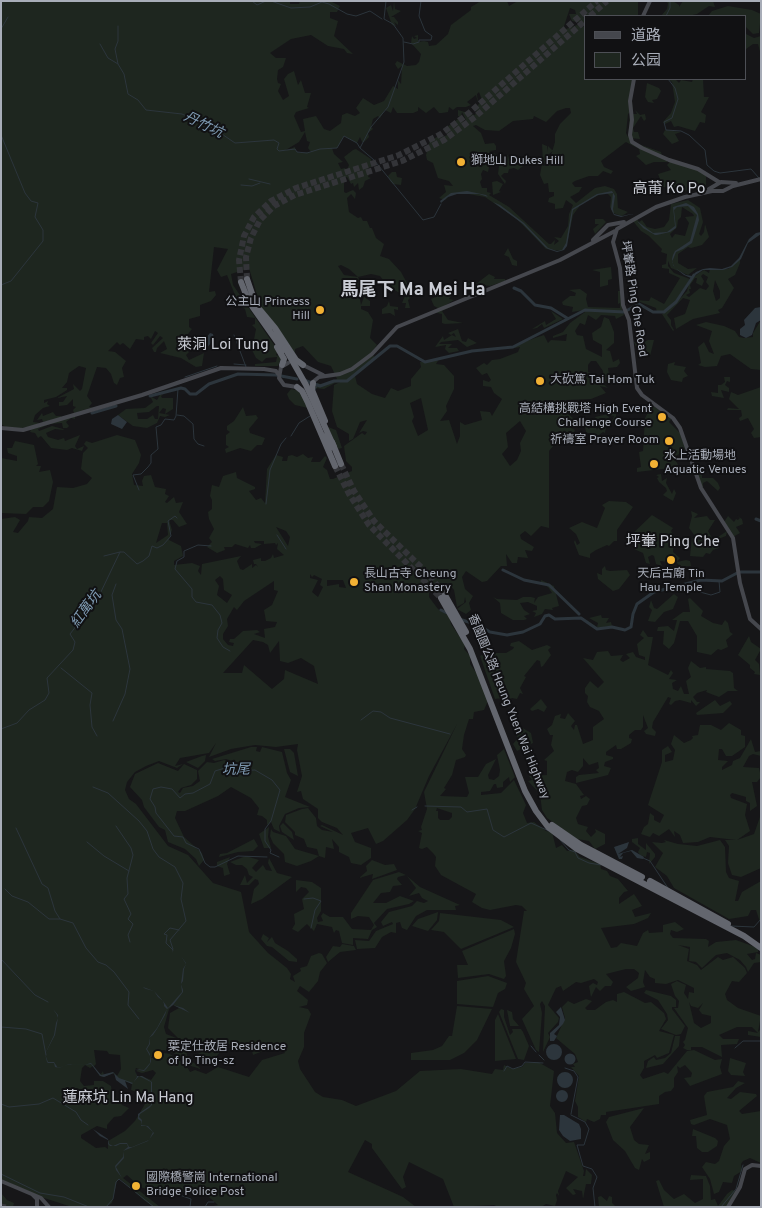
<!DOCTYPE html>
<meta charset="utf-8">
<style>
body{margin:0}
#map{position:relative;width:762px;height:1208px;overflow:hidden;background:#161618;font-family:Overpass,"Noto Sans SC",sans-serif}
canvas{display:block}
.frame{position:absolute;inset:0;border:2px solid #a8adb8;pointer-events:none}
.legend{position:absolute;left:584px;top:15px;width:162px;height:65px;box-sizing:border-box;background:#111113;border:1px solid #4d4f55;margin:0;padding:6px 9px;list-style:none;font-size:15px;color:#a8adb8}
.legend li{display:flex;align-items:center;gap:10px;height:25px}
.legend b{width:25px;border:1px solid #4d4f55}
</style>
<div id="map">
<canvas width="762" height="1208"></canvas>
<div class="frame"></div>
<ul class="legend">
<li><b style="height:6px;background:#45474d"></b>道路</li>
<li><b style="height:14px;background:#1e261f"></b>公园</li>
</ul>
</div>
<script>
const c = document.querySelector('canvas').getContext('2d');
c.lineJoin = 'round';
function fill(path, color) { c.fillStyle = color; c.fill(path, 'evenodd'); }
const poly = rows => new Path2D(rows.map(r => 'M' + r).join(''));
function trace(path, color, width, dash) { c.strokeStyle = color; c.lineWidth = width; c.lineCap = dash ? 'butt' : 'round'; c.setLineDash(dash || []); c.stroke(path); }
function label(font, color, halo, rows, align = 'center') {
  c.font = font + ' Overpass,"Noto Sans SC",sans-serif'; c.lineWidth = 4; c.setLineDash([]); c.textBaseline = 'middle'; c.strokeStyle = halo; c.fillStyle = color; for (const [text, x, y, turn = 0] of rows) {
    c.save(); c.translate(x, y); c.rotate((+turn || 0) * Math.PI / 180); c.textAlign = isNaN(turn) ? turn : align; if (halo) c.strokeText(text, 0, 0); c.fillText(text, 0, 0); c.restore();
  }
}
const green = poly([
 [1,1,290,1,290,4,299,4,300,1,332,2,340,6,337,12,330,12,330,18,338,21,334,36,353,54,347,53,344,49,328,46,311,35,291,39,270,53,276,58,286,58,283,67,278,70,277,79,278,83,281,84,278,91,283,100,289,96,284,79,288,74,294,71,298,85,301,80,305,93,311,93,307,107,309,108,296,112,294,116,301,132,305,131,303,119,316,116,324,129,330,131,341,123,342,115,347,113,355,116,360,113,356,108,363,98,374,105,384,101,393,86,398,89,398,80,401,84,402,66,398,69,395,64,397,61,407,66,416,65,419,62,421,54,411,43,412,36,414,39,417,38,414,36,418,35,418,42,424,41,428,42,429,46,436,45,448,34,451,25,471,10,471,7,481,1,507,1,509,6,518,1,638,1,638,16,586,16,586,24,572,21,569,14,576,14,575,10,570,8,564,26,566,29,577,25,586,27,586,79,634,79,631,89,633,113,631,111,628,114,626,133,628,137,630,114,637,114,635,110,640,115,645,114,646,119,644,121,641,116,633,128,634,132,638,132,640,139,630,138,630,141,661,152,662,156,667,159,667,162,654,162,646,165,636,156,640,154,639,149,626,142,601,161,604,167,613,171,611,174,603,171,598,176,589,176,575,181,572,183,575,187,582,187,579,192,570,197,576,203,595,188,605,186,614,189,617,194,618,208,628,212,622,216,613,213,610,207,611,197,607,193,601,194,581,204,573,215,567,244,562,251,546,249,517,219,485,197,463,193,450,195,445,200,439,198,446,192,444,185,453,186,449,181,438,178,433,163,427,160,426,155,430,141,442,134,443,137,447,135,447,127,458,119,462,122,466,120,462,112,461,117,458,116,458,110,475,115,478,105,482,100,479,92,477,94,478,103,476,95,467,102,471,105,466,107,457,107,453,110,449,107,448,112,442,113,439,113,434,107,426,113,418,107,418,111,413,113,397,113,393,107,391,113,385,110,380,118,378,116,373,119,371,127,373,129,368,133,369,137,364,142,362,142,360,137,357,143,344,136,337,148,332,148,334,154,343,162,338,163,341,169,345,168,347,170,349,165,344,157,353,150,356,149,371,159,372,167,367,168,371,170,368,177,371,178,365,181,363,187,359,190,358,183,354,187,353,183,351,184,347,177,344,178,344,192,346,193,353,190,356,193,355,199,351,194,347,198,349,212,358,218,361,217,363,221,367,221,370,228,372,228,376,238,384,244,380,256,389,259,401,272,408,285,406,294,410,298,412,293,413,295,408,300,410,308,405,308,406,303,402,303,405,296,391,288,392,281,383,280,380,276,371,274,358,277,362,288,359,293,361,305,364,297,370,301,370,306,361,306,361,309,368,312,373,320,370,338,377,345,369,357,372,355,377,358,355,376,357,384,372,394,385,398,391,388,398,391,411,386,411,379,421,367,420,362,439,359,436,364,444,365,454,376,454,389,446,406,447,411,440,421,449,420,457,444,460,436,460,422,465,425,482,420,480,411,490,412,492,416,502,399,494,393,491,387,483,386,483,380,489,382,491,380,487,373,482,375,476,368,484,363,487,365,492,360,500,359,518,352,520,347,515,348,514,346,535,338,544,335,548,343,551,340,566,341,567,334,553,338,553,336,563,332,570,323,585,312,584,310,572,312,573,307,563,305,562,302,570,296,575,296,576,293,569,290,580,289,587,294,586,299,588,307,620,308,620,303,618,304,618,291,623,291,622,309,624,315,616,319,615,316,601,315,596,320,588,315,585,325,580,323,575,331,577,335,583,336,586,349,602,357,602,345,593,340,592,333,601,327,604,317,609,319,614,332,614,343,606,350,610,351,613,362,619,359,620,363,617,367,608,368,610,381,607,382,604,380,603,371,596,361,591,361,588,365,588,372,597,375,600,381,608,388,600,386,606,393,591,399,566,400,564,411,573,418,571,428,575,430,571,439,554,445,549,451,549,528,541,526,531,536,525,531,520,535,521,539,534,547,532,551,525,550,528,558,518,557,517,563,512,563,506,554,507,566,501,566,487,581,482,582,466,571,462,577,465,589,473,596,469,603,471,610,466,614,457,609,466,602,465,597,464,603,457,607,454,590,449,584,439,583,429,593,429,597,438,609,449,616,451,624,465,645,464,649,470,656,470,664,480,678,488,701,484,710,474,712,473,719,469,719,464,735,462,749,466,755,465,757,456,760,452,775,444,788,446,789,440,796,467,797,469,793,465,777,478,777,486,764,496,759,488,775,489,779,494,780,499,776,500,770,497,755,504,749,515,777,510,782,509,777,503,782,503,787,497,788,496,784,494,784,490,791,481,792,481,795,501,793,514,780,526,805,523,813,527,823,534,822,546,831,552,832,556,848,562,845,567,851,574,850,580,857,600,864,601,869,607,871,610,876,618,879,628,891,624,892,619,898,619,904,634,894,642,906,632,910,635,917,651,913,648,918,634,924,601,928,611,948,617,947,621,943,637,946,643,933,648,930,649,933,663,932,663,925,675,922,684,929,677,932,671,930,670,934,673,938,706,939,709,941,708,947,716,942,736,940,758,948,758,952,747,954,752,960,755,959,756,953,761,955,761,962,754,963,748,972,746,967,740,960,727,953,716,955,702,968,696,962,689,961,690,947,678,945,689,949,687,961,697,965,701,970,718,957,723,960,733,957,745,968,747,973,739,982,732,981,725,994,727,1000,738,1008,761,1016,758,1032,761,1029,761,1037,748,1035,748,1031,758,1033,752,1027,737,1027,719,1035,723,1039,739,1039,737,1044,721,1045,722,1057,702,1047,691,1047,691,1050,687,1050,683,1048,685,1045,683,1042,685,1040,688,1028,674,1008,678,1008,679,1001,675,996,671,984,677,981,686,985,684,993,688,999,689,992,694,993,694,988,678,980,666,984,655,983,655,979,650,977,645,970,643,982,645,987,631,991,626,987,638,978,639,973,634,969,626,969,606,974,613,982,611,986,605,986,600,991,596,987,591,997,589,986,593,983,597,985,598,982,594,979,581,983,576,982,563,991,561,986,556,988,548,1005,559,1018,558,1022,548,1033,550,1037,543,1052,545,1006,542,1001,540,1004,542,1013,539,1052,536,1050,522,1019,534,1006,524,989,526,983,516,962,524,911,527,911,522,906,516,905,490,910,482,908,472,902,476,894,441,875,435,866,436,857,433,853,427,847,422,849,419,848,422,833,418,831,422,830,421,827,427,809,424,792,457,724,429,776,415,809,407,820,383,841,376,844,368,828,351,833,355,842,371,848,371,858,361,865,351,863,349,857,339,852,339,847,332,839,334,849,326,847,325,858,319,856,311,861,297,866,285,862,284,854,273,843,270,836,271,829,273,832,286,836,295,849,319,856,317,849,307,847,304,839,295,835,295,832,285,822,286,815,302,809,308,808,316,818,317,826,322,830,333,832,320,826,322,825,343,835,337,828,322,822,318,818,318,809,303,799,301,791,297,792,302,776,297,750,298,744,276,747,255,745,231,749,209,757,216,743,209,753,180,758,175,766,183,764,177,768,159,761,146,766,135,772,127,782,125,790,129,799,136,804,168,846,188,855,213,883,241,892,249,932,268,953,287,968,291,974,290,979,295,982,293,976,301,971,300,968,307,966,311,956,319,953,322,954,327,963,320,972,318,981,309,992,300,986,297,991,308,1000,307,1005,299,1007,308,1009,311,1014,304,1033,304,1047,298,1061,300,1069,315,1092,323,1097,342,1100,356,1106,396,1091,420,1071,461,1069,492,1074,495,1069,503,1070,504,1065,512,1069,522,1067,525,1063,538,1062,554,1071,550,1106,555,1113,557,1133,566,1143,574,1142,584,1171,583,1176,585,1176,586,1169,592,1175,591,1184,586,1184,583,1199,582,1191,573,1189,576,1194,573,1195,566,1188,578,1177,566,1171,558,1191,559,1196,557,1193,556,1195,557,1200,555,1206,546,1204,541,1207,498,1207,494,1205,454,1207,443,1179,409,1162,403,1177,406,1187,402,1189,372,1148,372,1144,365,1140,348,1172,403,1197,416,1207,208,1207,218,1205,202,1191,183,1186,186,1194,181,1191,158,1196,149,1187,147,1189,140,1187,127,1175,123,1178,160,1207,154,1207,145,1201,120,1179,117,1181,112,1203,106,1207,72,1207,41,1197,1,1179,1,519,15,517,20,520,13,532,18,533,28,521,29,517,42,518,53,509,57,487,73,488,87,484,92,478,81,469,83,453,88,448,84,444,86,441,92,443,117,435,135,440,141,455,139,463,132,474,134,485,143,486,142,481,144,476,151,475,155,487,166,489,165,494,169,496,165,502,167,503,174,497,176,503,183,502,179,512,187,524,179,527,173,520,169,520,172,530,169,540,181,546,183,556,174,561,174,565,192,563,200,566,198,571,201,575,202,564,241,556,237,561,240,569,243,570,252,564,252,568,256,565,258,567,256,564,254,564,253,560,261,558,261,561,265,561,271,558,273,554,274,558,284,555,277,549,278,543,276,545,275,543,264,544,264,541,254,541,255,543,262,544,255,548,251,548,250,545,248,548,235,544,232,547,224,547,225,550,217,553,207,547,212,542,209,538,214,529,209,519,208,512,212,509,212,500,210,496,212,485,219,487,223,476,236,472,237,478,255,487,255,489,249,491,256,500,261,498,265,503,267,469,276,455,283,457,282,461,287,461,288,456,292,455,297,457,303,454,308,458,313,457,311,462,320,462,325,456,327,458,323,467,327,470,330,479,333,479,352,471,352,467,346,461,344,446,362,433,365,435,367,432,363,431,359,433,367,420,360,422,353,439,349,441,349,434,337,427,332,411,334,385,340,382,335,383,324,389,315,388,317,383,325,385,337,379,331,366,318,362,303,346,295,349,295,353,260,305,249,268,231,274,233,285,279,352,276,354,277,356,280,353,281,359,278,366,255,366,255,364,276,362,277,357,266,358,262,362,256,358,252,350,256,329,252,325,255,324,255,318,247,317,245,309,239,305,227,275,221,277,217,270,228,249,214,247,209,292,215,291,216,295,211,301,200,305,200,316,189,319,189,327,192,329,188,334,184,335,181,342,186,344,183,348,189,352,186,355,189,360,204,353,202,366,196,367,181,358,160,353,167,349,164,341,157,348,156,352,154,352,152,348,163,338,160,336,153,345,151,343,158,333,155,331,151,339,148,336,144,337,144,340,136,339,130,349,123,343,120,345,117,342,108,351,115,352,126,361,122,368,124,377,120,378,117,385,114,383,111,374,106,368,97,367,87,396,92,403,89,407,93,407,74,413,73,410,76,407,73,406,73,399,67,405,59,406,59,402,63,402,67,396,57,398,74,389,73,384,80,391,82,389,86,368,79,366,69,373,67,382,62,388,67,388,67,390,56,397,44,400,44,403,48,401,47,404,50,406,43,408,35,415,33,422,40,423,28,428,27,427,18,429,7,428,1,424],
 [566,108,570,108,571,113,560,124,555,134,555,142,549,162,551,164,543,166,542,164,540,175,544,184,548,183,549,192,554,192,554,196,549,198,548,202,555,204,555,209,563,208,566,200,573,205,569,214,568,226,561,238,554,237,559,241,554,245,555,240,551,244,549,244,509,207,489,195,491,193,487,192,487,188,482,188,480,182,482,179,481,174,483,170,488,172,491,158,498,159,500,156,489,151,496,150,496,146,494,143,485,144,481,133,473,126,476,125,485,130,499,131,513,121,533,119,534,116,546,122,557,111],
 [305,132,307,141,310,142,308,148,311,152,300,153,296,151,295,147,284,151,299,142],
 [341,265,349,269,358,277,344,275,338,266],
 [421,398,428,430,418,436,412,421,414,417,410,403],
 [520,421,526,431,520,443,521,451,517,460,510,466,502,454,508,447,506,433],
 [162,523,167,523,168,535,156,543],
 [276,527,286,531,290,537,288,546],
 [310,574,312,577,314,575,322,579,320,585,323,587,318,597,312,592,318,580,310,578],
 [220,576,223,579,224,590,232,595,227,603,217,595,219,586,215,580],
 [327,580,343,580,346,588,339,587,339,584,327,586],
 [274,581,274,590,278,591,272,605,264,610,266,621,277,622,275,627,264,629,265,638,254,634,260,632,257,630,243,631,234,639,230,639,229,642,234,643,233,646,228,645,223,639,223,634,228,626,227,619,234,607,237,610,244,601],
 [253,640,263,642,268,645,270,653,279,641,280,661,288,663,301,658,314,666,318,684,285,670,284,679,272,689,244,665,242,673,223,673],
 [437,808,452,813,452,817,449,820,440,820,438,818,438,811,436,811],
 [689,1002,691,1006,698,1008,703,1003,699,1010,702,1014,711,1016,711,1023,701,1028,694,1023],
 [173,1005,179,1008,170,1013,168,1028,179,1039,166,1034,164,1027,169,1009],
 [186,1044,207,1049,196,1055,204,1060,214,1059,227,1044,251,1047,253,1055,273,1047,281,1047,285,1053,262,1060,249,1077,218,1067,206,1074,195,1070,190,1072,186,1065,170,1054,164,1053,158,1058,151,1058,156,1051,164,1050,176,1054,191,1066,201,1069,187,1057],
 [94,1050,107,1051,109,1054,120,1055,121,1069,117,1076,113,1072,104,1076,103,1071,101,1074,97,1072,94,1066,96,1064],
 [85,1065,90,1068,93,1066,100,1076,104,1077,113,1073,119,1079,132,1084,131,1090,136,1092,145,1104,135,1121,125,1131,108,1141,108,1149,105,1147,96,1148,81,1138,81,1135,97,1126,107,1129,107,1125,114,1117,121,1116,129,1108,122,1105,112,1093,111,1086,103,1081,94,1081,94,1085,84,1086,80,1081,82,1068],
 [136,1068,139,1069,136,1071,142,1073,153,1070,156,1073,151,1080,142,1076,137,1076,135,1071],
 [394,1,395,9,401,11,391,17,394,17,398,22,398,25,394,22,396,26,392,25,386,8,391,5,393,11],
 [665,1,673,1,679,5,679,7,683,1,713,1,715,7,709,6,697,14,688,16,661,16,667,9,668,3],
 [728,6,752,10,761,14,759,33,753,34,746,27,746,16,708,16,712,11],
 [746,34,754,38,761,36,761,55,758,44,753,44,746,49],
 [668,79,675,79,679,83,681,80,692,82,693,79,703,79,704,97,709,97,701,112,706,115,705,123,700,122,695,131,678,126,674,127,671,121,665,124,663,122,671,113,675,102,672,82],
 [647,83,659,88,661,91,657,99,652,100,654,103,648,102,645,97],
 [665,130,681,132,675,134,679,141,672,144,663,134],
 [542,144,547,146,547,152,548,146,553,151,549,154,548,163,543,164],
 [508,155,510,163,523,166,518,170,514,168,509,169,508,173,504,173,501,176,506,181,505,184,498,174,499,166,495,160,499,161],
 [670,162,695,169,706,175,706,186,680,192,677,192,673,188,663,187,658,174,671,170,667,165],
 [392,172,396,172,397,177,402,178,401,185,393,184,390,181,388,176],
 [497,181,503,184,499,191,501,192,493,195,492,182],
 [688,200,700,208,703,222,699,234,701,236,704,232,705,224,709,237,702,245,691,248,688,247,678,254,678,263,688,269,697,268,688,275,671,268,668,261,668,266,674,273,690,279,671,308,687,291,690,280,699,273,704,270,709,273,710,269,728,269,740,259,740,263,735,275,728,279,734,288,722,308,718,310,720,313,693,319,676,329,674,318,685,314,690,300,683,298,667,315,671,320,671,325,674,330,673,331,662,314,670,309,657,313,656,308,635,300,649,301,651,297,664,304,680,278,669,273,669,269,662,268,662,265,666,264,667,254,661,252,662,249,649,236,641,231,633,221,637,219,639,222,642,220,647,227,655,229,664,227,669,220,671,204],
 [682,207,693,214,694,216,685,217,689,223,685,236,675,234,672,238,670,234,677,227,678,220,681,217],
 [703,274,708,277,706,282,709,286,706,290,700,288,689,297,686,295,690,293,689,289,691,289,690,285,695,278,697,278,696,283,702,286,704,281,701,276],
 [715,280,720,291,720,298,716,301,713,291],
 [595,219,603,219,606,222,595,234,593,229,599,224,595,224],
 [508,248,513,259,517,261,517,266,512,265,509,257,504,255],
 [611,267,612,279,608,280,608,285,600,287,600,272,592,270],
 [489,274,495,277,494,279,505,279,505,281,490,286,483,285,479,289,477,287,466,287,464,284,464,282,476,284],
 [446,292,451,296,449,299,454,300,446,305,453,306,442,311,448,320,463,323,445,324,442,323,442,314,433,312,438,308,434,306,431,299],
 [389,301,390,306,398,307,398,310,394,309,395,316,390,313,382,314,382,309,387,306],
 [551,311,563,319,544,328,542,324,537,328,532,329,545,321,546,325,556,319],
 [761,320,761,370,751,369,730,354,721,356,717,366,705,367,698,365,701,363,698,347,704,342,709,352,714,354,709,341,712,331,696,325,706,322,724,326,735,331,739,337,744,338,753,337,753,333],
 [458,329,462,341,466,342,468,338,477,343,467,347,458,340,441,342,439,344,452,344,448,348,457,348,459,351,449,353,445,349,446,345,435,347,443,336,444,340,452,335,456,337,454,333,451,335,448,333],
 [648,340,654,340,650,356,645,351,642,352,644,356,640,356,634,342,641,342,640,345,645,347,644,342],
 [675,362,674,365,686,367,684,371,688,376,683,378,682,382,671,380,667,372,668,364],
 [724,377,730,377,730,382,727,381,725,385,729,388,729,392,721,390,724,398,712,396,711,392,718,393,718,385,721,385,725,382],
 [761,387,761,437,754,438,751,433,754,429,748,418,740,421,739,418,742,416,741,410,727,410,728,408,739,409,729,399,731,392,738,395],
 [291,389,300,391,308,408,295,405,289,399,287,394],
 [164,394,161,396,162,398,173,398,173,409,165,414,166,409,163,408,159,413,170,415,165,417,160,416,157,423,147,428,133,426,118,415,126,409,145,408,153,402,150,396,157,400,160,395],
 [157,406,159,406,158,419,155,419,153,415,147,419,138,419,137,413,149,412],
 [652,405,672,418,669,422,680,433,685,447,684,451,674,457,679,467,637,472,637,468,641,467,639,452,643,451,645,418],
 [243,407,246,416,256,415,258,418,249,429,250,433,265,438,262,445,257,445,251,451,240,448,226,453,225,449,229,447,226,445,226,435,230,432,227,430,227,426,234,421],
 [615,408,616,412,611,412,616,414,616,418,611,424,614,416,608,415,610,422,606,422,605,418,596,419,595,417,608,414,607,412,602,413,602,410],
 [53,412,56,416,61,416,62,418,43,422,42,419,37,420,42,413,43,416],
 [75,416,75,419,71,418,66,422,69,426,67,428,63,428,62,423,50,424,38,429,39,431,52,426,63,429,64,430,55,429,46,433,48,437,58,440,64,438,65,441,80,435,75,446,77,449,84,446,82,451,72,448,67,450,51,448,41,436,38,438,35,433,30,432,31,429],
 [590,419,588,429,595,426,597,430,600,426,601,431,603,427,598,423,601,420,606,427,605,433,603,432,596,437,586,432,584,422],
 [328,427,336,430,342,448,338,449],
 [15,441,34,445,38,464,36,466,41,466,39,472,50,470,53,482,49,501,43,507,33,507,26,514,1,513,1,458,17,461,17,456,8,453,7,448,12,448],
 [661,474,662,481,667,478,666,483,672,494,674,489,676,493,673,501,663,495,667,491,666,488,659,482,657,478,659,477,656,475],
 [702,474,702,478,713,478,718,483,720,488,718,491,707,481,703,483,703,490,698,475],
 [609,501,626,502,633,507,617,530,617,541,614,541,609,546,607,545,596,550,590,554,590,558,579,555,574,542,575,540,577,545,580,543,576,534,569,528,582,522,597,528,605,508,602,505],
 [691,511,698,514,694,518,707,516,710,520,715,520,708,531,712,538,715,539,727,531,726,536,713,541,695,536,689,528,692,516],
 [652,515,673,528,671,531,674,536,673,552,680,558,677,562,686,560,690,561,691,566,680,567,675,560,669,558,669,562,660,561,662,566,656,564,654,556,652,555,648,557,650,564,646,563,643,553,634,549,633,542,628,542,630,536],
 [736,515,742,519,743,524,736,527,740,533,733,537,724,522,728,516,734,522,736,519,738,520,740,518],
 [692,538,712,543,718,542,719,548,713,550,710,554,706,553,703,557,690,556],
 [605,566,606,570,610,571,627,570,630,575,619,589,613,591,598,579,597,573,602,575,602,569],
 [541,580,554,586,559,606,552,608,553,610,545,609,542,614,534,617,536,613,532,611,537,610,537,606,528,602,520,603,524,610,530,614,524,616,527,619,524,620,513,620,501,613,500,603,493,597,497,599,517,600,523,597,531,597,535,598,534,603,538,597,552,593,548,587,541,583],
 [674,594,678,597,673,609,664,612,655,622,648,621,652,610,649,607,651,600,654,608,657,609],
 [690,598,703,611,701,616,713,623,722,625,725,620,728,623,730,632,733,634,726,640,728,647,721,650,718,649,711,655,697,652,697,636,688,621,680,621,674,643,669,649,663,644,664,631,657,631,658,627,668,626,674,631,677,620,672,620,683,612,690,612,688,599],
 [601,615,602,618,609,618,606,623,611,622,612,626,596,628,585,619,597,627,598,623,589,618],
 [643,630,648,637,653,637,648,665,668,675,671,670,673,673,669,679,677,680,672,683,673,689,678,691,681,686,684,694,689,694,686,681,691,677,688,668,691,661,700,668,706,667,706,669,730,671,733,673,734,688,738,691,728,691,719,697,706,692,707,690,697,693,693,697,697,702,700,702,696,706,691,700,691,703,680,700,675,701,671,705,669,704,671,698,668,697,653,722,652,728,656,732,655,736,646,734,644,731,648,728,643,715,643,727,641,730,635,730,629,735,629,738,632,739,631,743,621,749,617,749,616,745,606,752,606,755,613,757,613,759,605,762,604,766,611,768,608,775,576,783,576,777,579,775,599,773,596,770,599,768,598,762,589,765,583,758,583,766,578,772,572,770,567,772,565,781,576,784,584,795,580,796,581,799,586,796,590,799,587,805,582,806,576,818,578,824,588,827,586,831,591,837,596,832,595,829,605,834,605,844,595,849,589,841,577,839,547,818,542,810,540,794,528,781,532,780,529,776,547,775,547,761,544,760,554,751,551,745,553,735,550,735,547,729,552,725,555,716,561,714,560,718,565,719,568,713,575,721,571,726,574,730,575,725,577,725,583,744,593,740,593,727,604,719,599,711,590,707,587,702,588,696,585,693,585,688,590,681,598,688,604,682,583,658,593,660,597,652,608,651,611,656,623,655,620,660,623,662,630,658,626,654,633,652,636,657,645,660,645,657,639,655,637,644,644,638,640,635],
 [749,636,751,642,761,649,755,660,759,664,760,675,754,674,755,672,750,668,750,665,738,655],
 [519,641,532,650,547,645,551,647,548,650,551,655,543,666,541,667,540,661,537,660,524,676,526,677,520,688,523,694,520,693,517,699,512,698,506,701,502,698,495,699,480,656,485,653,506,653,513,649,514,647,510,646,511,643],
 [541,699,547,707,544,712,538,709,532,711,530,709],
 [715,700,720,706,730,701,732,704,723,713,697,715,696,713],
 [729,723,741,730,741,735,745,736,745,747,732,756,726,756,722,749,719,749,718,760,728,761,722,767,722,770,732,765,733,761,740,758,751,739,755,752,761,751,761,756,753,754,749,756,743,767,759,768,761,777,757,782,752,782,757,806,750,811,750,803,746,801,746,797,732,793,730,795,731,798,747,804,745,815,750,831,737,840,754,834,761,814,761,868,741,877,732,875,728,863,729,846,725,840,736,840,710,837,698,842,683,843,680,835,674,831,675,837,669,829,659,836,653,833,650,837,641,834,644,827,648,824,650,813,654,816,654,820,660,823,664,815,648,805,662,762,662,750,668,746,672,752,665,755,665,762,673,760,675,750,671,744,674,735,684,743,691,740,693,738,692,736,698,735,700,725,711,725,721,730],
 [521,727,531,733,533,743,517,751,513,744,517,739,518,728],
 [251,747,257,747,256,751,260,752,262,747,282,752,287,773,291,780,285,797,310,807,299,808,285,814,279,826,280,832,274,829,271,822,267,825,267,820,262,816,257,815,259,808,251,798,231,787,218,796,185,811,177,811,175,818,184,837,202,853,204,860,199,866,196,859,185,849,168,842,165,830,159,827,144,807,142,800,130,787,135,774,158,763,178,771,184,764,197,770,197,779,191,785,181,788,178,792,180,793,183,788,193,786,200,781,198,771,207,762,214,763,224,760,247,767,246,765,226,759,215,761,212,759],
 [284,749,290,749,294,753,298,776,290,772],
 [202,756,206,755,205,761,198,768,186,762],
 [283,823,292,832,294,840,282,832,280,826],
 [269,827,268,837,271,848,264,848,259,834],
 [638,838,638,844,646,850,646,843,655,854,655,857,649,864,650,853,647,852,646,857,640,855,638,852,640,848,632,842,632,839],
 [254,839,258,846,253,851,238,852,219,857,220,854,227,853],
 [664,840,678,844,697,846,720,840,725,847,726,872,729,878,739,881,735,901,738,901,742,892,761,881,761,925,756,910,751,910,748,916,729,919,674,888,667,876,655,867,663,853,652,842,662,843,666,842],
 [246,856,259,860,252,868,256,872,263,865,266,870,272,871,268,863,269,858,277,873,292,877,262,899,251,904,254,889,259,884,258,880,255,879,249,885,240,885,245,875,247,883,253,877,249,875,247,869,242,865,236,865,230,862],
 [230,857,227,864,230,874,224,876,223,868,217,866,217,862],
 [372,860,385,865,394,864,397,870,372,879,373,874,359,878,367,871,366,866],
 [399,872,406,875,398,877,397,879,402,885,393,886,390,892,381,893,373,903,386,903,400,896,414,901,409,904,387,909,374,923,377,927,372,930,368,939,353,938,353,945,342,943,339,931,336,930,334,933,332,927,317,924,314,931,307,924,298,932,292,929,295,924,294,914,304,909,302,899,309,892,306,888,301,887,296,892,296,880,312,882,321,888,321,911,317,918,318,922,323,921,321,916,323,913,330,917,343,917,352,929,371,930,374,925,369,917,358,916,351,919,351,913,373,880],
 [407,876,420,887,460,905,455,906,456,910,427,910,416,916,407,930,402,928,400,922,396,923,396,933,391,932,382,937,375,948,357,949,355,940,369,941,376,931,393,924,392,922,383,926,381,922,389,912,412,906,417,901,424,903,428,901,422,898,419,893,409,896,416,888],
 [438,912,437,920,428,931,412,926,418,919],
 [440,913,501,920,514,927,461,949,444,932,431,930,439,921],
 [514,929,515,934,511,948,504,961,506,976,504,979,489,974,458,978,457,965,468,965,462,951],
 [263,934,269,938,267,942,272,937,275,943,288,951,297,959,297,962,289,961,272,947,267,946,261,939],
 [342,944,354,946,356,950,340,952,328,962,326,957,333,946,340,947],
 [488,976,507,983,505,989,498,993,493,1007,457,1004,457,981],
 [646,990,671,996,676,1000,676,1007,672,1007,672,1009,685,1026,681,1034,676,1035,661,1029,668,1020,667,1014,658,1000,644,993],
 [624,992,645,1003,651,1002,664,1013,666,1019,659,1031,674,1035,669,1053,657,1058,655,1055,644,1061,644,1068,640,1075,643,1079,664,1072,668,1074,687,1051,694,1050,715,1060,722,1059,720,1067,722,1074,690,1086,684,1078,691,1077,692,1073,685,1065,680,1068,677,1066,678,1072,674,1078,674,1087,671,1091,665,1092,659,1096,659,1104,606,1112,606,1115,601,1115,600,1119,594,1122,587,1119,586,1122,578,1117,578,1107,575,1101,579,1076,571,1067,575,1067,573,1064,578,1062,575,1054,556,1038,565,1018,562,1007,568,1001,574,1004,586,999,592,1001,585,1008,587,1010,595,1010,606,1002,613,1000,617,1002,617,994],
 [457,1006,492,1009,477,1040,464,1053,450,1060,411,1060,411,1053,433,1050,442,1046,449,1036,452,1036],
 [501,1009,504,1010,504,1017,510,1035,513,1032,512,1029,521,1029,523,1032,529,1046,524,1060,518,1059,499,1012],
 [507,1010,512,1012,513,1019,519,1026,510,1026],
 [498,1014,516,1059,495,1061,495,1020],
 [675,1036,680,1036,679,1046,663,1064,646,1068,648,1061,654,1057,656,1060,665,1058,671,1053],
 [730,1058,746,1063,743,1072,745,1076,731,1075,728,1071],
 [738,1081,745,1083,736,1088,727,1098,731,1099,740,1092,756,1094,757,1096,739,1111,742,1114,761,1111,761,1163,750,1158,743,1161,741,1164,742,1171,734,1176,732,1183,723,1182,719,1192,714,1194,710,1179,702,1167,706,1162,715,1164,719,1161,724,1146,730,1139,727,1125,710,1119,694,1125,691,1124,690,1120,707,1115,704,1096,707,1092,733,1087],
 [644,1108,630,1127,634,1140,639,1144,649,1145,645,1154,650,1152,650,1159,644,1162,642,1159,639,1170,635,1168,625,1151,613,1140,606,1122,609,1117],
 [693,1129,715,1138,718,1141,717,1146,708,1152,702,1152,697,1148,696,1136,692,1136],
 [691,1175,706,1176,710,1186,711,1200,715,1199,718,1206,727,1194,732,1190,736,1191,727,1207,664,1207,656,1181,659,1180,664,1190,674,1199,684,1194,695,1203,703,1199,703,1179,690,1180],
 [1,1193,7,1200,14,1203,13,1207,1,1207],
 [601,1196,607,1201,609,1196,612,1197,612,1203,616,1207,599,1207,598,1197]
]);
const water = poly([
 [467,191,486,195,493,202,500,205,524,223,548,248,557,251,562,250,566,243,572,209,597,194,612,191,615,196,613,209,614,214,622,216,631,214,633,215,634,216,632,214,621,217,614,215,611,209,613,193,598,195,573,210,567,246,564,250,557,252,548,249,545,247,523,224,493,202,488,197,479,194,457,194,448,197,441,203,440,201,451,193],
 [686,203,694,207,698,214,699,220,692,243,683,249,676,252,672,262,675,268,686,275,692,276,696,272,703,269,710,268,722,269,731,266,739,258,749,239,756,233,761,232,761,234,748,243,741,259,732,267,723,270,703,270,691,278,684,275,675,268,673,265,672,259,673,255,675,251,690,241,697,215,688,206,677,207,674,210,676,228,670,232,657,235,655,235,643,228,637,221,653,233,667,232,675,226,673,207],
 [761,307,761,320,756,323,752,335,746,338,740,335,740,329,745,325,744,320,755,308],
 [210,333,213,334,214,339,207,348,205,346,204,340],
 [118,415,127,422,122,429,111,424,112,419],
 [629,842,627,848,618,854,632,850,644,857,643,859,637,858,631,851,623,853,620,857,623,856,622,859,619,859,614,847],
 [172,948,173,950,173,953,181,956,186,963,186,964,184,969,183,981,181,984,183,990,183,992,180,996,173,1005,183,1008,190,1013,173,1005,167,1009,165,1015,157,1029,153,1035,149,1038,150,1044,147,1049,150,1054,150,1056,151,1061,150,1064,147,1068,144,1071,135,1069,137,1076,142,1076,152,1082,152,1105,149,1108,140,1114,139,1117,142,1120,141,1125,148,1126,154,1133,148,1141,123,1151,124,1158,116,1167,122,1178,116,1170,115,1166,123,1157,123,1151,128,1147,127,1144,120,1144,116,1146,110,1146,108,1144,108,1140,100,1136,93,1129,108,1139,109,1144,113,1146,120,1143,127,1143,129,1147,132,1147,149,1140,153,1132,146,1126,141,1126,141,1121,138,1119,138,1114,151,1105,151,1082,139,1076,132,1084,125,1081,128,1089,116,1080,114,1073,104,1077,100,1076,91,1064,83,1065,69,1064,59,1068,55,1067,54,1063,48,1063,47,1062,45,1054,54,1035,56,1023,58,1018,57,1015,53,1009,52,1005,47,1001,52,1005,53,1009,58,1015,58,1018,55,1035,45,1054,48,1062,54,1062,58,1068,70,1064,84,1065,91,1063,101,1075,113,1072,119,1078,133,1083,137,1077,135,1069,144,1070,150,1063,150,1056,146,1049,149,1044,149,1038,157,1028,167,1009,164,1006,164,1004,163,1001,158,997,154,991,146,989,144,988,143,987,137,974,137,967,134,966,137,967,137,974,143,987,154,991,163,1001,168,1008,182,992,181,984,183,969,186,964,181,956,173,953],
 [561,1007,565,1020,563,1024,554,1034,557,1036,554,1041,550,1041,550,1033,559,1025,560,1017,556,1012],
 '546 1052a8 8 0 1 1 16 0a8 8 0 1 1-16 0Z',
 '564.5 1059a5.5 5.5 0 1 1 11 0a5.5 5.5 0 1 1-11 0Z',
 '557 1080a8 8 0 1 1 16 0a8 8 0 1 1-16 0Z',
 '556 1096a6 6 0 1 1 12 0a6 6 0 1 1-12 0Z',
 [560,1115,564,1115,579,1124,581,1129,581,1139,570,1141,563,1136,559,1130]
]);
const stream = poly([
 [252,1,257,5,266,1],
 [271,1,291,8,310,7,322,2,329,4,347,14,356,16,370,11,382,19],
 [386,1,384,19,393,24,403,38,404,62,388,107,371,127,360,148,374,160,423,220,434,217,441,204],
 [666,16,670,8,670,1],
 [118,26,118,41,115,49,118,64,124,74,128,94,138,100,146,110,182,114,213,128,235,143,274,140,279,143,277,149,279,151,295,149,297,152,307,153,320,149,337,148,344,136,357,143,360,148],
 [1,29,8,17],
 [404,42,413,44,419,42,419,40,431,40,432,36,425,31,419,16,421,1],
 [100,44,108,58,118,64],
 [668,79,675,88,678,99,672,118,664,122,666,130,681,131,689,135,705,150,707,165,714,171,720,173,751,169,759,178],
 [1,135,25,193,31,201,38,203,35,217,43,230,43,241,11,281,1,285],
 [249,179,270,184],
 [241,185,252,186,260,183],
 [234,335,246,367],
 [234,364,246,365],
 [185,377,217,366],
 [315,390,317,386],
 [177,415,184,416,193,424,194,439,198,444,204,446],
 [291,436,299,423,310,416],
 [139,490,133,475,141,474,148,467,151,463,151,455,158,449,156,427,161,425,165,419,174,420,176,416,178,389],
 [266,504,270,470,281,444,286,438],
 [277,535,286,549],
 [211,546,198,545,184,551,184,557,177,561,175,569,192,589,192,597,196,602,212,605,220,615,222,623,218,630,217,638,223,647,230,651],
 [104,556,120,552],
 [694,583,700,592,711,595,720,592,719,581],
 [61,668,92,693,90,705,92,727,97,736],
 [361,720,373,711,381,712,390,718,450,734],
 [113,721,125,694,130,669,122,629,116,620,112,595,116,584],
 [1,729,17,723,29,710,45,700,49,693,47,678,73,650,75,642,70,634,84,616,89,603,98,598,120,552,124,552,137,564,143,561,149,556,152,546,157,548,163,545,171,536,168,521,175,516,177,518],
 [93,787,108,793,139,821,147,831,153,849,159,857,175,867,183,883,181,899,186,921,170,940,173,949],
 [425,806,461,807,467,812,487,809,493,830,504,837,531,823,549,831],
 [412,810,417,807],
 [116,826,131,848,133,855,127,878,128,894,124,899,131,914,128,919,133,924,128,935,130,942],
 [16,828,42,884,48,888,55,911,60,919,73,923,86,948,98,962,106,965,114,972,129,992,128,1005,139,1019],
 [560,840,569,850,575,852,578,858,589,863,601,865],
 [87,842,104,856,129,871],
 [267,857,238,856,215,867,210,867,205,863,199,849,186,843,183,837,174,836,156,813,155,807,150,799,153,789,161,787,172,789,180,798,185,794,193,793,210,784,215,771,225,768,231,771,255,770,272,780,280,790,271,821,265,829,265,841,271,850,270,853,279,857],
 [643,858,650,861,668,888],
 [5,889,12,896,28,902,49,919,60,919],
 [304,899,313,898,321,901,315,910,311,928],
 [731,926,754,927,761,919],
 [173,950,166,943,167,935,164,934,170,928,179,930],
 [1,959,35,995,48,1002],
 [1,1027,26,1029,42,1034,46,1055],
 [531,1046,536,1052],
 [735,1048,743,1041,761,1041],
 [539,1055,544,1060],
 [565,1068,574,1071,578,1077,571,1114],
 [504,1071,507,1066,513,1069,522,1066,525,1062,543,1063],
 [1,1104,9,1107,39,1104,53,1098,76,1112,81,1120,88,1125],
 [571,1115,585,1122,589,1129,584,1145,577,1145,583,1166,592,1169,597,1177,593,1188,595,1207],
 [1,1174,40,1193,64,1197,89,1207],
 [171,1192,191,1199,190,1207],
 [106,1207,113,1199,116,1182,119,1179,154,1207],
 [205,1207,208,1202,214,1202],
 [721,1207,736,1189,743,1165]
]);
const river = poly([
 [514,288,521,291,535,305,551,308,567,318],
 [304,380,320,386,334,381,347,381,390,346,397,346,425,362,472,351,513,347,585,310,624,312,639,304,653,312,664,312,676,302,694,275],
 [150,396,181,388,185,389,190,394,196,394,209,384,238,374,276,375,297,379],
 [92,413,116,406],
 [756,519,761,521],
 [503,570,524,580,549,585,579,614],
 [441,610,449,614],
 [459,619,478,625,490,632,507,635,523,632,540,624,545,616,549,615,555,619,581,618,597,629,612,627,625,630,631,627,633,614,637,604,654,592,701,580,722,581,739,572,761,572]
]);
const primaryTunnel = poly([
 [1,1206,6,1207]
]);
const highwayTunnel = poly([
 [590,16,607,1],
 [247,279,246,257,251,238,260,220,274,206,295,195,402,161,444,140,475,117,586,20],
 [241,282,239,260,244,236,254,217,271,201,296,188,399,155,441,134,469,113,597,1],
 [341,464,354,491,374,521,428,574,445,595],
 [335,466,349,494,369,525,441,598]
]);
const secondary = poly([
 [643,16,650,1],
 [634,79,630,101,632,120,630,135,632,142,642,148,669,160,698,169,719,182],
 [761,179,733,186,723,191,712,191,685,197,656,207,617,229,613,242,620,268,623,305,629,320,637,388,642,395,673,418,680,428,701,488,733,538,740,583,750,619,761,629],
 [709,189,721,182,736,183],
 [593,240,608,225,624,222],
 [288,363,281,367,279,378,284,385,297,387],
 [303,365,323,375],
 [314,381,319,377,340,374,352,369,372,354,397,327,560,260,615,231],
 [1,428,23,430,142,395,221,368,264,369,276,371,278,374],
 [1,1181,41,1198,49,1207],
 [33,1195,37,1199,37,1207],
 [728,1207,740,1187,745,1169,752,1165,761,1166]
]);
const highway = poly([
 [247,279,257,308],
 [241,282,249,302,283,350],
 [255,304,275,328,296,360,303,365],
 [277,347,284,359,282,365],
 [313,383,312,390,325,421],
 [297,387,302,391,308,403,335,466],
 [332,442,341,464],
 [445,595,466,632],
 [441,598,470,649,525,791,536,811,548,827,577,849,744,936,761,948],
 [552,825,581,845,642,877],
 [650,881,728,924]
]);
const highwayBridge = poly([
 [285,348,306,385,334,447],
 [325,436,329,449]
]);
const markers = [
 [461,162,5,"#f2b134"],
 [320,310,5,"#f2b134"],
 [540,381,5,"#f2b134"],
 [662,417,5,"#f2b134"],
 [669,441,5,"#f2b134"],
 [654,464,5,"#f2b134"],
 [671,560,5,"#f2b134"],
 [354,582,5,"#f2b134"],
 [158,1055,5,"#f2b134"],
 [136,1186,5,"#f2b134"]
];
const poiNames = [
 ["獅地山 Dukes Hill",471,162],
 ["公主山 Princess",310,303,"right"],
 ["Hill",310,317,"right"],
 ["大砍篤 Tai Hom Tuk",550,381],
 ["高結構挑戰塔 High Event",652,410,"right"],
 ["Challenge Course",652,424,"right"],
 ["祈禱室 Prayer Room",659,441,"right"],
 ["水上活動場地",664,457],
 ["Aquatic Venues",664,471],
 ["長山古寺 Cheung",364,575],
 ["Shan Monastery",364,589],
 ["天后古廟 Tin",671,575,"center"],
 ["Hau Temple",671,589,"center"],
 ["葉定仕故居 Residence",168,1048],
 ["of Ip Ting-sz",168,1062],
 ["國際橋警崗 International",146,1179],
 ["Bridge Police Post",146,1193]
];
const streetNames = [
 ["坪輋路 Ping Che Road",633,299,81],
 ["香園圍公路 Heung Yuen Wai Highway",508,707,68]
];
const waterNames = [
 ["丹竹坑",203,126,26],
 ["紅萬坑",87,610,-54],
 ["坑尾",236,771,-1]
];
const quarterNames = [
 ["高莆 Ko Po",669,190],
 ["萊洞 Loi Tung",223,346],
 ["坪輋 Ping Che",673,543],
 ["蓮麻坑 Lin Ma Hang",128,1099]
];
const districtNames = [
 ["馬尾下 Ma Mei Ha",413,291]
];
fill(green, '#1e261f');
fill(water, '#2c353c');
trace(stream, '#2c353c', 1);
trace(river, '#2c353c', 3);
trace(primaryTunnel, '#333438', 5, [5, 2.5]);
trace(highwayTunnel, '#333438', 6, [6, 3]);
trace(secondary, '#45474d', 4);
trace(highway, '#63666e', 6);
trace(highwayBridge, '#63666e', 6);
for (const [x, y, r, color] of markers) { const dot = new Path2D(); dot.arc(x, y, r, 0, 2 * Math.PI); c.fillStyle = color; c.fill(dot); trace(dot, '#111113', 2); }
label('12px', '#a8adb8', '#111113', poiNames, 'left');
label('12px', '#a8adb8', '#111113', streetNames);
label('italic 14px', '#7f9bb3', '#111113', waterNames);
label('15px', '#c9ccd4', '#111113', quarterNames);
label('bold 18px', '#c9ccd4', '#111113', districtNames);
</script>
